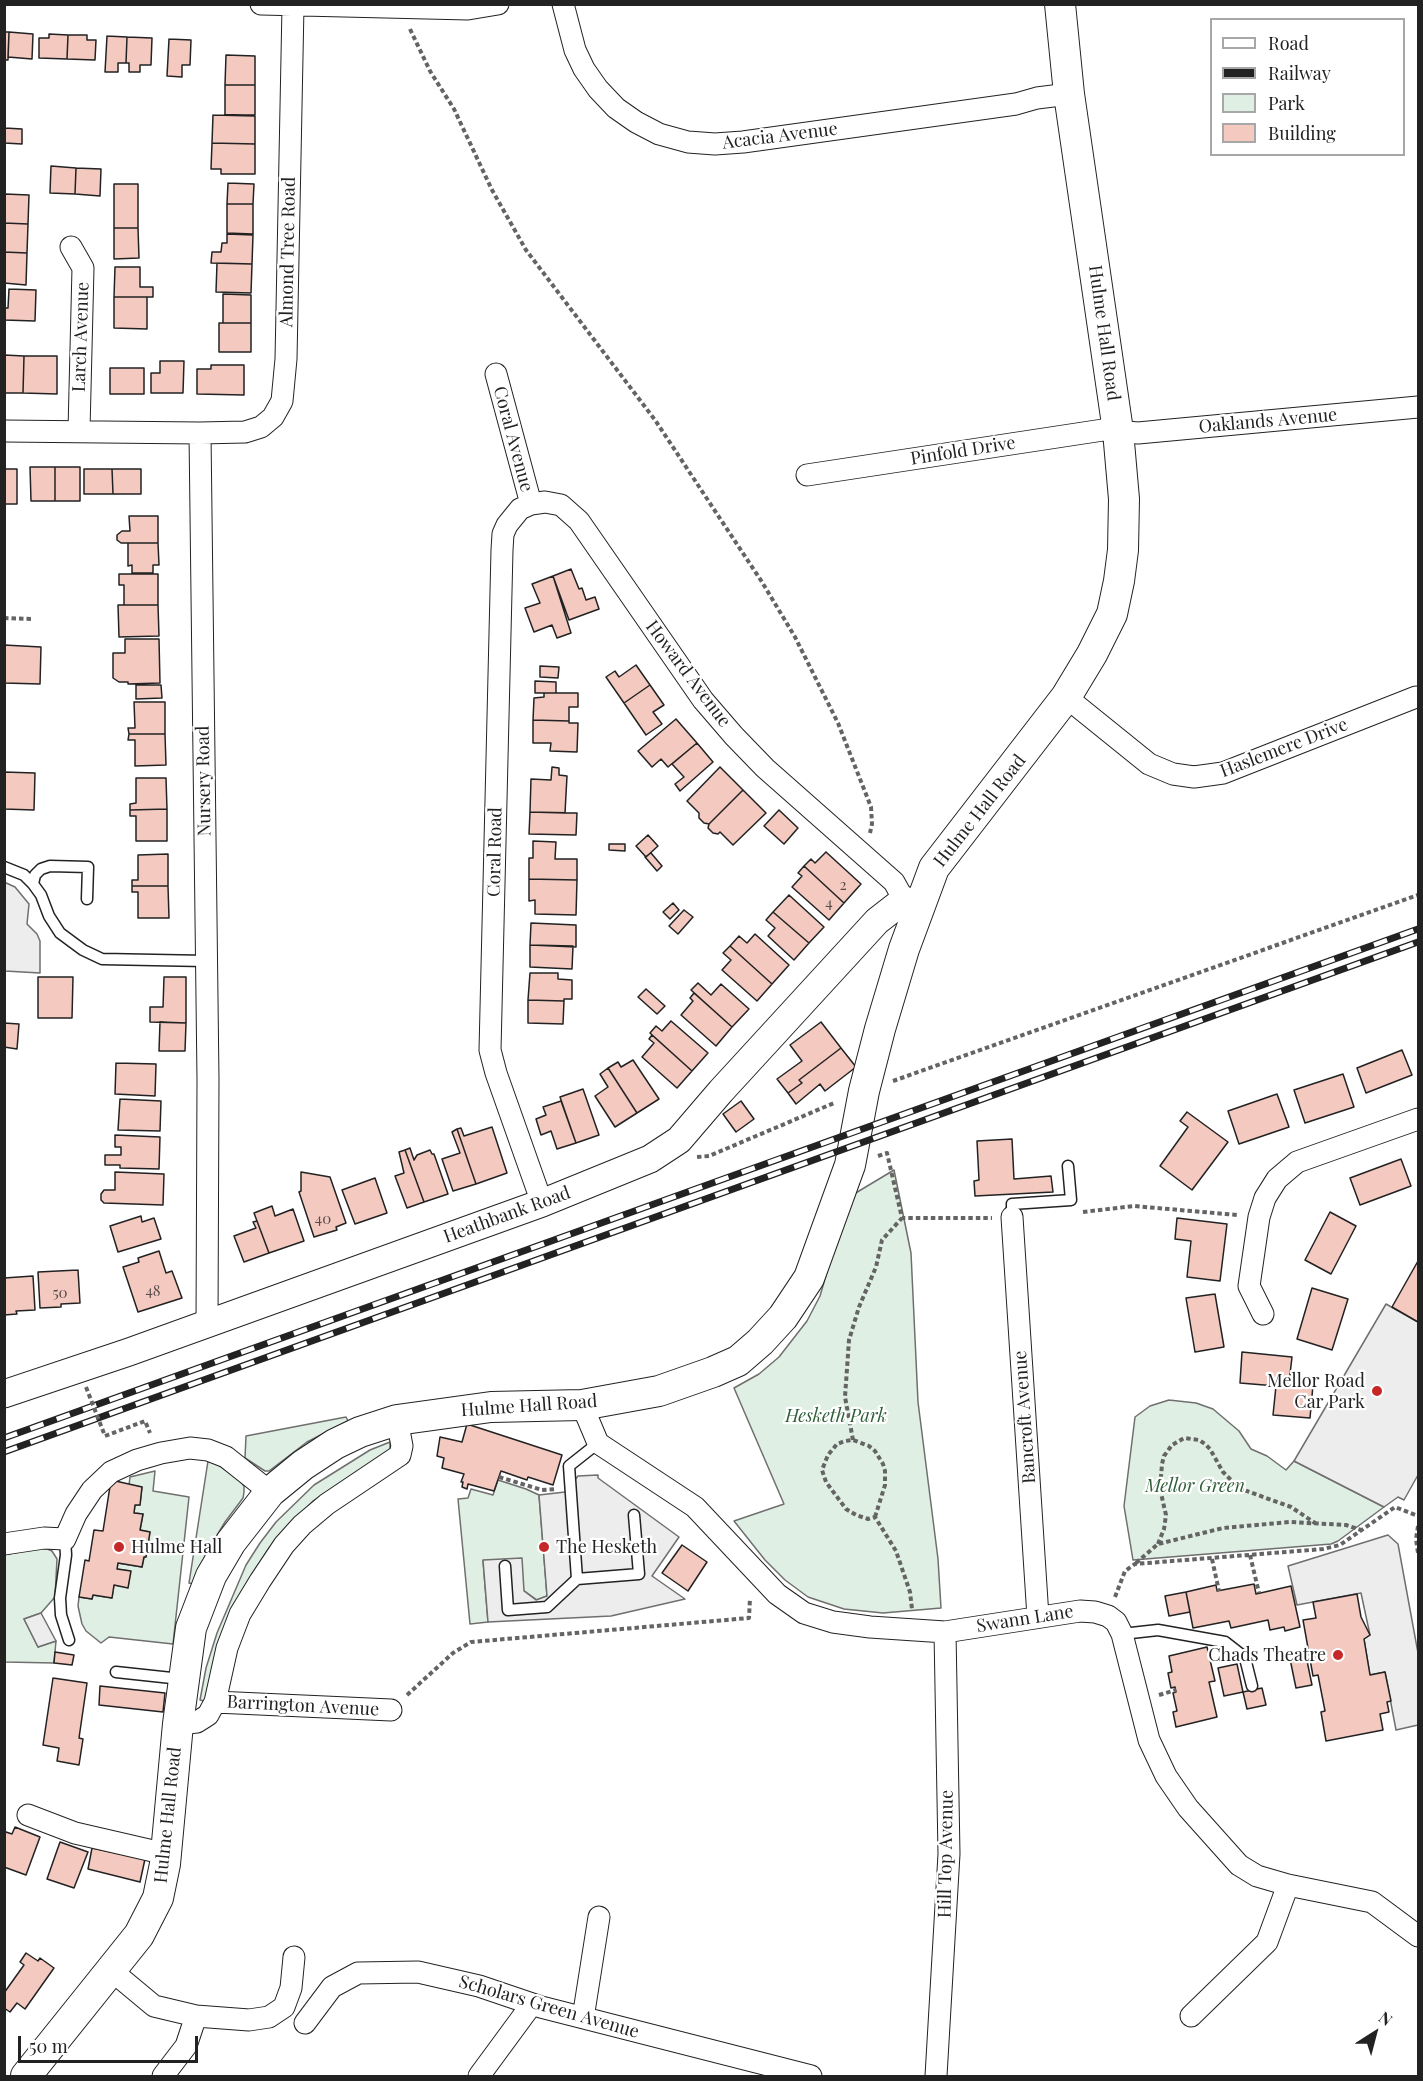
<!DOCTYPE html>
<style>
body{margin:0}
#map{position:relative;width:1423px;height:2081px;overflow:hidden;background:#fff;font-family:"Playfair Display",serif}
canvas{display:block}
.frame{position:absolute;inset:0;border:6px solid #222;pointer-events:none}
.legend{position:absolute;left:1210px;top:18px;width:195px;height:138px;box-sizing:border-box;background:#fff;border:2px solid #a7a7a7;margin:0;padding:8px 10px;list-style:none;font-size:18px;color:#222}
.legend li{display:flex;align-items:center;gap:12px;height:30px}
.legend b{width:30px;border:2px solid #a7a7a7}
.north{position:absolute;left:1345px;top:2003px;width:60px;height:60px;-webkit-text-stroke:4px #fff;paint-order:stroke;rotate:36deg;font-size:16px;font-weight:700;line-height:24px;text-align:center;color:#222}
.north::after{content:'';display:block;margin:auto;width:21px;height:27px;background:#222;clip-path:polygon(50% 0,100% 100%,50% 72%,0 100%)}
.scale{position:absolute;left:18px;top:2036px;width:180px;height:27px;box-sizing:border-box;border:3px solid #222;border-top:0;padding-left:8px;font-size:18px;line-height:21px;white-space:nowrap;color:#222;-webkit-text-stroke:4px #fff;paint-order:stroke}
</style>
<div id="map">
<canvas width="1423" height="2081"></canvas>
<div class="frame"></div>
<ul class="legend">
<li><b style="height:8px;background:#fff"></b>Road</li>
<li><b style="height:8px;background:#222"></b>Railway</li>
<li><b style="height:16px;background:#e0efe3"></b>Park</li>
<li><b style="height:16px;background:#f3c9c0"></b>Building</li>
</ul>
<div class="north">N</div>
<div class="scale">50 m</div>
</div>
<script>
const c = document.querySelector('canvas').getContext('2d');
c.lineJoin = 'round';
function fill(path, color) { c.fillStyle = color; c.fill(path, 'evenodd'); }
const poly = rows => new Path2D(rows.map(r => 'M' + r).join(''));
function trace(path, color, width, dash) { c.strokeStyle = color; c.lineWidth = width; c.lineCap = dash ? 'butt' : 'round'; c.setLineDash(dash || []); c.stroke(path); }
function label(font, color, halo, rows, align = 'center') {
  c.font = font + ' "Playfair Display",serif'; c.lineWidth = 4.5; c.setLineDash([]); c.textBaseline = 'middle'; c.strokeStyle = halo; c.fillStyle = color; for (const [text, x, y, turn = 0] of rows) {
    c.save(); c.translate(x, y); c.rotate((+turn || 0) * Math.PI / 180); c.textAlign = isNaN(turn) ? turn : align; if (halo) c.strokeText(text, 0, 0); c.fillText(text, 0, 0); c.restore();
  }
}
const green = poly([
 [894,1170,911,1253,918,1402,938,1559,941,1608,883,1613,844,1609,808,1597,785,1580,765,1560,734,1521,784,1504,734,1388,759,1374,779,1357,807,1321,820,1296,849,1197,894,1170],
 [1169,1400,1196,1403,1213,1409,1239,1431,1251,1449,1267,1456,1286,1470,1294,1461,1384,1507,1338,1541,1331,1544,1133,1560,1124,1506,1135,1417,1150,1406,1169,1400],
 [346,1417,348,1421,307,1442,269,1471,265,1471,245,1458,246,1436,346,1417],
 [390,1442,390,1450,383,1457,355,1473,313,1501,269,1548,248,1582,206,1697,204,1701,200,1700,206,1668,217,1633,246,1565,260,1543,276,1522,314,1485,370,1450,390,1442],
 [208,1461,217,1464,240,1481,244,1486,244,1492,243,1498,225,1522,207,1552,193,1584,189,1583,208,1461],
 [155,1471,153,1491,189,1497,173,1644,109,1637,101,1643,86,1631,82,1624,78,1606,79,1597,92,1599,93,1595,112,1598,114,1585,128,1587,130,1571,117,1569,118,1563,142,1567,144,1557,146,1557,150,1532,140,1530,143,1514,134,1513,135,1505,140,1505,142,1487,129,1485,130,1477,155,1471],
 [498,1480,526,1489,539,1495,547,1596,537,1600,483,1561,488,1622,470,1624,458,1499,468,1498,471,1489,493,1495,498,1480],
 [43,1547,52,1551,57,1559,55,1597,41,1613,24,1619,38,1647,56,1641,54,1663,5,1662,4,1555,43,1547]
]);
const parking = poly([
 [4,882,15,887,29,904,27,924,37,934,40,941,40,973,5,971,4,882],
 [1386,1304,1418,1322,1418,1475,1404,1500,1398,1497,1384,1507,1294,1461,1386,1304],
 [598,1475,598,1478,679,1537,652,1576,685,1599,611,1616,488,1622,483,1560,522,1558,524,1591,536,1600,547,1596,539,1495,565,1492,578,1476,598,1475],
 [1388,1535,1398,1544,1418,1653,1418,1725,1396,1730,1385,1672,1370,1675,1364,1639,1370,1635,1361,1593,1297,1605,1288,1566,1388,1535],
 [41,1613,56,1641,38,1647,24,1619,41,1613]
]);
const building = poly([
 [4,32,9,32,8,60,4,60,4,32],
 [9,32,33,34,32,59,8,57,9,32],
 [49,34,68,35,67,59,39,58,39,38,49,38,49,34],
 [68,35,87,35,87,40,96,40,95,60,67,59,68,35],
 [107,36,127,37,126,63,118,63,118,72,105,72,107,36],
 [127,37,152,38,151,65,140,65,140,72,129,72,129,63,126,63,127,37],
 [169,39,191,40,190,65,182,65,182,77,167,76,169,39],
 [226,55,255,56,255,85,225,85,226,55],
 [225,85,255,85,255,115,225,115,225,85],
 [213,115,255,116,255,144,212,143,213,115],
 [5,128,22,129,22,144,4,143,5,128],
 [212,143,255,144,255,174,221,174,221,169,211,169,212,143],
 [51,166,76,168,75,194,50,193,51,166],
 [76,168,101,169,100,196,75,194,76,168],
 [228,183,254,184,253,204,227,204,228,183],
 [114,184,138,184,138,228,114,228,114,184],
 [5,194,29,195,28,224,4,223,5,194],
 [227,204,253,204,253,234,227,233,227,204],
 [4,223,28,224,27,253,4,252,4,223],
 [114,228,138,228,139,258,114,259,114,228],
 [227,234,253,235,252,264,211,263,212,252,221,252,222,243,227,243,227,234],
 [4,252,27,253,26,285,4,283,4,252],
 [217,263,252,264,251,293,216,292,217,263],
 [115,267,140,267,140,287,153,287,153,297,114,297,115,267],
 [9,289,36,290,35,321,4,320,4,308,8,308,9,289],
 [223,294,251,295,251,323,223,323,223,294],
 [114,297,147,297,147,329,114,328,114,297],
 [219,323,251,323,251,352,219,352,219,323],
 [4,355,24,356,23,393,4,393,4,355],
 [24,356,57,356,57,394,23,393,24,356],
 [160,361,184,361,183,393,151,393,151,373,160,373,160,361],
 [211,365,244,365,244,395,197,394,197,369,211,369,211,365],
 [110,368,144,368,144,394,110,394,110,368],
 [30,467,55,467,55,501,31,501,30,467],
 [55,467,80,467,80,501,55,501,55,467],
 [4,469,17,469,17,504,4,504,4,469],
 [84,469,112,469,113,494,84,494,84,469],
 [112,469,141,469,141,494,113,494,112,469],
 [129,516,158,516,158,543,121,543,117,540,117,535,122,531,130,531,129,516],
 [128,543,158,543,159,565,153,565,153,573,132,573,132,565,128,566,128,543],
 [571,569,579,589,582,588,586,600,595,597,599,609,569,620,553,576,571,569],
 [119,574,158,574,158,605,124,605,124,585,119,585,119,574],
 [553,576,571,633,557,638,552,625,534,632,525,608,540,603,532,584,553,576],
 [118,605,158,605,159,636,119,637,118,605],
 [125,639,159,639,160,683,128,684,128,682,119,682,113,678,113,653,125,653,125,639],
 [4,645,41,647,40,684,4,683,4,645],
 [636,665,650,685,624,703,606,677,615,671,619,677,636,665],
 [540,666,559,667,558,678,540,677,540,666],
 [535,681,556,682,556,693,535,693,535,681],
 [136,685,161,685,162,698,136,699,136,685],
 [650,685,664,705,653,712,662,724,646,735,624,703,650,685],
 [544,693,578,693,578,707,569,707,569,721,533,720,534,698,544,697,544,693],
 [134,702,165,702,165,734,129,734,128,728,135,728,134,702],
 [676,719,697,743,668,767,661,759,652,767,638,751,676,719],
 [533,720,569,721,569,723,578,723,577,752,550,751,551,743,533,743,533,720],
 [129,734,165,734,166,765,135,766,135,740,128,740,129,734],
 [697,743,713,762,680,791,675,784,684,777,672,764,697,743],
 [552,767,559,768,559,775,567,776,565,813,530,812,531,779,551,780,552,767],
 [720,767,743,790,709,824,704,823,699,818,699,813,687,801,720,767],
 [4,772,35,773,34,810,4,809,4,772],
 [136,778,166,778,167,809,130,810,130,804,136,803,136,778],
 [743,790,766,813,733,845,720,832,718,834,713,833,708,828,709,824,743,790],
 [167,809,167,841,136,841,136,816,130,816,130,810,167,809],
 [779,810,798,828,784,844,764,826,779,810],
 [530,812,577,813,576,835,529,834,530,812],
 [648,835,658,846,646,857,636,846,648,835],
 [533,841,556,842,555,859,577,859,577,880,529,879,529,858,533,858,533,841],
 [609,844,625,844,625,851,609,850,609,844],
 [826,852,861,884,844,903,804,866,811,859,815,863,826,852],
 [651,853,662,866,657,871,645,857,651,853],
 [168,854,168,886,132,886,132,880,138,880,138,855,168,854],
 [804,866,844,903,829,920,792,887,802,876,798,873,804,866],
 [529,879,577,880,576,915,535,914,535,900,529,901,529,879],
 [132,886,168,886,169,918,138,918,138,892,132,892,132,886],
 [789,895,824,927,809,943,773,912,789,895],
 [673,903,679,910,670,919,663,912,673,903],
 [684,910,693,917,678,934,669,926,684,910],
 [773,912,809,943,794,960,768,936,775,928,766,920,773,912],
 [531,923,576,925,576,947,530,945,531,923],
 [755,934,789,965,772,984,730,946,739,936,747,943,755,934],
 [530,945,573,946,572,969,530,967,530,945],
 [730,946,772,984,757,1001,722,970,731,960,723,953,730,946],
 [530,973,558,973,558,979,572,980,572,999,564,999,564,1001,528,1000,530,973],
 [38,977,73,977,72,1018,38,1018,38,977],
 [164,977,186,977,186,1023,150,1022,150,1007,163,1007,164,977],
 [698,983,711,995,721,984,749,1009,732,1027,691,990,698,983],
 [646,989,665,1006,657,1014,638,997,646,989],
 [694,993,732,1027,716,1046,681,1015,693,1001,690,998,694,993],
 [528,1000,564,1001,563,1024,528,1023,528,1000],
 [671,1021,708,1053,692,1071,650,1033,656,1026,662,1031,671,1021],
 [160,1022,186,1023,185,1051,159,1051,160,1022],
 [821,1022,841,1048,799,1080,802,1083,788,1093,777,1079,802,1061,790,1045,821,1022],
 [4,1023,19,1024,17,1049,4,1047,4,1023],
 [652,1035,692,1071,677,1088,642,1057,654,1043,649,1039,652,1035],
 [841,1048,856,1067,825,1091,820,1084,796,1104,788,1093,802,1083,799,1080,841,1048],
 [1402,1050,1412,1075,1366,1093,1357,1068,1402,1050],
 [633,1060,659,1099,637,1113,608,1068,618,1062,621,1067,633,1060],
 [116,1063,156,1064,155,1096,115,1094,116,1063],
 [608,1068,637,1113,615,1127,595,1096,608,1087,600,1074,608,1068],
 [1343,1074,1354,1107,1305,1123,1294,1090,1343,1074],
 [583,1089,599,1135,576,1143,560,1097,583,1089],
 [1277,1094,1289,1127,1239,1144,1228,1111,1277,1094],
 [120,1099,161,1101,160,1131,118,1130,120,1099],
 [561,1101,576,1143,557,1149,551,1131,541,1135,536,1119,546,1115,543,1107,561,1101],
 [741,1101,754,1119,736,1132,723,1114,741,1101],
 [1187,1112,1228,1142,1192,1190,1160,1166,1188,1127,1180,1121,1187,1112],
 [492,1127,507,1173,476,1184,457,1129,461,1128,464,1136,492,1127],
 [457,1129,476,1184,453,1191,442,1159,460,1153,452,1132,457,1129],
 [115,1135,160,1137,159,1169,120,1168,120,1165,105,1165,105,1155,121,1155,121,1147,115,1147,115,1135],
 [1012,1139,1014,1179,1051,1176,1053,1192,975,1196,974,1181,979,1180,977,1141,1012,1139],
 [410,1148,414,1160,417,1155,430,1150,432,1154,434,1154,448,1194,424,1202,405,1150,410,1148],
 [405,1150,424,1202,407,1208,395,1176,404,1173,399,1152,405,1150],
 [1401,1159,1411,1186,1360,1205,1350,1178,1401,1159],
 [115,1172,164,1174,163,1205,104,1203,101,1200,101,1194,104,1190,115,1190,115,1172],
 [301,1172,330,1177,346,1223,336,1227,337,1230,314,1237,299,1192,301,1191,301,1172],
 [375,1178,387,1213,355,1224,342,1190,375,1178],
 [272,1206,275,1216,293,1209,304,1241,269,1253,254,1213,272,1206],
 [1330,1212,1356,1226,1331,1274,1305,1260,1330,1212],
 [141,1216,142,1222,154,1218,161,1239,118,1252,110,1226,141,1216],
 [1177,1218,1227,1224,1220,1281,1187,1277,1191,1241,1175,1239,1177,1218],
 [257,1221,269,1253,244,1262,234,1236,256,1228,253,1222,257,1221],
 [159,1251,166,1273,172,1271,182,1298,138,1312,123,1267,139,1262,138,1258,159,1251],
 [1418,1261,1418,1322,1392,1307,1418,1261],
 [78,1270,80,1303,61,1304,61,1307,40,1308,38,1272,78,1270],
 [33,1276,35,1310,16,1311,17,1314,4,1315,4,1278,33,1276],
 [1312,1288,1348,1299,1332,1350,1297,1339,1312,1288],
 [1215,1294,1224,1347,1195,1352,1186,1298,1215,1294],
 [1242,1352,1292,1357,1289,1383,1313,1385,1310,1418,1273,1415,1276,1386,1240,1383,1242,1352],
 [467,1424,562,1455,553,1485,528,1477,527,1480,501,1471,494,1491,468,1484,467,1489,462,1487,463,1482,461,1482,464,1474,442,1468,444,1458,437,1456,440,1437,462,1442,467,1424],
 [111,1480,142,1487,140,1505,135,1505,134,1513,143,1514,140,1530,150,1532,146,1557,144,1557,142,1567,118,1563,117,1569,131,1571,128,1588,114,1585,112,1598,93,1595,92,1599,79,1597,85,1560,89,1561,94,1530,103,1531,111,1480],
 [682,1545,707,1562,688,1591,662,1573,682,1545],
 [1254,1584,1256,1594,1291,1586,1300,1627,1285,1631,1284,1627,1270,1630,1268,1620,1231,1628,1229,1621,1193,1628,1186,1592,1216,1585,1217,1591,1254,1584],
 [1186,1592,1190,1612,1169,1616,1165,1596,1186,1592],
 [1357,1594,1361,1617,1370,1635,1364,1639,1370,1675,1385,1672,1391,1701,1387,1702,1389,1712,1380,1714,1383,1730,1326,1741,1321,1712,1325,1711,1318,1675,1313,1676,1303,1620,1316,1618,1313,1602,1357,1594],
 [1207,1647,1215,1681,1209,1682,1217,1717,1176,1727,1173,1712,1177,1711,1173,1693,1176,1692,1175,1687,1171,1688,1168,1673,1172,1672,1169,1656,1207,1647],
 [55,1652,74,1655,72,1665,54,1663,55,1652],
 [1306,1656,1312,1685,1296,1688,1290,1659,1306,1656],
 [1237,1664,1243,1692,1224,1696,1218,1668,1237,1664],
 [53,1678,87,1683,79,1738,83,1739,79,1765,57,1761,59,1748,43,1745,53,1678],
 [100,1686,165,1693,163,1712,99,1705,100,1686],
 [1262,1688,1266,1705,1247,1709,1243,1692,1262,1688],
 [15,1827,40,1837,26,1875,4,1867,4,1835,6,1832,12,1834,15,1827],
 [60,1842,88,1852,74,1888,47,1879,60,1842],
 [92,1848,145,1859,140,1882,88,1869,92,1848],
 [26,1953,38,1961,40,1958,54,1968,25,2009,17,2003,10,2012,4,2008,4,1993,24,1965,20,1962,26,1953]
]);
const path = poly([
 [410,29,430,71,454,109,492,190,526,250,655,420,762,582,795,637,838,723,871,807,872,824,870,833],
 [4,618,33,619],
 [893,1081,1418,895],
 [878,1156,887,1153,902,1218,992,1218],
 [697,1157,709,1156,834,1103],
 [1083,1212,1134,1206,1237,1215],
 [105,1436,145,1421,150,1433],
 [853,1440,845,1397,849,1340,859,1307,876,1267,882,1240,902,1218],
 [499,1477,542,1490,556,1489],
 [875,1517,885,1485,885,1471,883,1464,875,1451,869,1446,853,1440,845,1441,837,1444,828,1455,822,1470,826,1482,846,1509,856,1515,868,1519,875,1517,896,1551,910,1592,912,1609],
 [1418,1526,1416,1539,1418,1553],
 [1158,1544,1164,1529,1166,1515,1160,1489,1162,1464,1164,1456,1172,1445,1184,1438,1199,1440,1205,1444,1210,1449,1223,1472,1233,1482,1244,1490,1291,1507,1315,1523],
 [1250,1555,1259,1593],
 [1212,1559,1219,1591],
 [1136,1563,1158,1544,1223,1528,1290,1522,1346,1525,1361,1530],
 [1115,1597,1125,1571,1135,1564,1323,1549,1340,1545,1395,1507,1418,1516],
 [407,1695,453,1653,471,1642,749,1618,750,1598],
 [1159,1695,1176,1690]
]);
const service = poly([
 [4,867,24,875,33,884,41,895,49,916,60,933,83,950,102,959,206,961],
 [33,884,35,875,41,869,50,866,88,867,87,899],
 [1012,1217,1012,1204,1071,1200,1068,1166],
 [598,1443,569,1466,577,1579,639,1574,634,1515],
 [65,1539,66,1555,60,1598,61,1615,69,1640],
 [505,1566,508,1610,547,1607,577,1579],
 [1122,1634,1158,1630,1225,1642,1243,1656,1246,1662,1252,1686],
 [116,1672,181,1679]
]);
const minor = poly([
 [261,4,468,9,498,4],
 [563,4,575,50,584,69,598,89,616,108,636,122,659,134,688,142,715,144,743,142,1016,104,1037,98,1069,94],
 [71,247,83,268,79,430],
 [496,374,531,504],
 [4,431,200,433,208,1079,207,1324],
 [200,433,245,432,261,427,273,417,282,401,286,359,293,6],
 [807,475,1103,430,1138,433,1418,407],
 [1066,697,1149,764,1173,774,1194,777,1223,773,1416,697],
 [542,1203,496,1073,490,1050,502,550,503,534,507,525,520,509,531,504,545,502,561,505,579,521,703,700,734,736,765,768,894,882,904,900],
 [1012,1217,1038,1617],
 [1263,1314,1249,1286,1259,1217,1265,1198,1277,1179,1297,1162,1418,1119],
 [582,1405,598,1443,695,1507,777,1594,804,1613,833,1622,870,1627,945,1632,1080,1611,1095,1612,1108,1616,1116,1622,1122,1634,1149,1740,1166,1776,1188,1808,1239,1865,1257,1876,1288,1885,1372,1902,1418,1936],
 [4,1544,44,1538,65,1539,76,1514,92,1490,111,1472,137,1460,161,1453,190,1448,208,1450,226,1457,270,1492],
 [215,1702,391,1710],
 [178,1724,197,1722,208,1715,215,1702,227,1648,240,1614,260,1581,284,1545,302,1525,327,1504,400,1455,402,1446,397,1420],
 [28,1815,75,1833,166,1854],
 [112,1971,154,2006,196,2016,249,2020,269,2017,284,2007,291,1988,294,1957],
 [1191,2016,1267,1942,1288,1885],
 [583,2018,599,1917],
 [305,2023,332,1987,358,1973,418,1972,479,1986,541,2007,811,2076],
 [163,2076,186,2046,196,2016],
 [479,2076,532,2004],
 [936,2076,949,1854,945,1632]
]);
const tertiary = poly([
 [4,1394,129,1352,542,1203,650,1159,679,1140,721,1091,877,921,904,900,920,904]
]);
const secondary = poly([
 [26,2076,139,1935,158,1898,165,1864,178,1724,191,1628,211,1576,231,1542,270,1492,303,1465,335,1444,360,1432,397,1420,491,1407,582,1405,659,1391,713,1372,738,1361,760,1342,783,1317,809,1278,850,1165,864,1091,880,1029,904,949,934,868,1066,697,1092,654,1112,614,1119,581,1123,550,1124,499,1118,431,1069,94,1060,4]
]);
const rail = poly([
 [4,1438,1418,929],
 [4,1452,1418,942]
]);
const pathBridge = poly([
 [86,1387,105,1436]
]);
const markers = [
 [1377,1391,6,"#c62828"],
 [119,1547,6,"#c62828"],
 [544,1547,6,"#c62828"],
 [1338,1655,6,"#c62828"]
];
const numberNames = [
 ["2",843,885],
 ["4",829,903],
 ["40",323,1219],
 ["48",153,1291],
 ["50",60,1293]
];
const streetNames = [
 ["Acacia Avenue",780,136,-7],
 ["Almond Tree Road",288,252,-89],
 ["Hulme Hall Road",1104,333,82],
 ["Larch Avenue",81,337,-88],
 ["Oaklands Avenue",1268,421,-5],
 ["Coral Avenue",513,439,75],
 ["Pinfold Drive",963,451,-9],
 ["Howard Avenue",688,674,53],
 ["Haslemere Drive",1284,748,-21],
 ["Nursery Road",204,781,-91],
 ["Hulme Hall Road",980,811,-52],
 ["Coral Road",495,852,-89],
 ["Heathbank Road",507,1215,-20],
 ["Hulme Hall Road",529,1406,-4],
 ["Bancroft Avenue",1025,1417,-94],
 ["Swann Lane",1025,1619,-9],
 ["Barrington Avenue",303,1706,3],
 ["Hulme Hall Road",168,1815,-84],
 ["Hill Top Avenue",946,1854,-89],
 ["Scholars Green Avenue",549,2007,16]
];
const poiNames = [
 ["Mellor Road",1365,1381],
 ["Car Park",1365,1402],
 ["Hulme Hall",131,1547,"left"],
 ["The Hesketh",556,1547,"left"],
 ["Chads Theatre",1326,1655]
];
const parkNames = [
 ["Hesketh Park",836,1416],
 ["Mellor Green",1195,1486]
];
fill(green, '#e0efe3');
trace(green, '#6f6f6f', 1.5);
fill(parking, '#ededed');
trace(parking, '#6f6f6f', 1.5);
fill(building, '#f3c9c0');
trace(building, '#222', 1.5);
trace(service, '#222', 13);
trace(minor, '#222', 23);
trace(tertiary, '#222', 29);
trace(secondary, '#222', 32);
trace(path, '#646464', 4, [4.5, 3]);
trace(service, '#fff', 10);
trace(minor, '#fff', 21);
trace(tertiary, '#fff', 27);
trace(secondary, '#fff', 30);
trace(rail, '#222', 7);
trace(rail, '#fff', 4.5, [14]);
trace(pathBridge, '#646464', 4, [4.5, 3]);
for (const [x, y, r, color] of markers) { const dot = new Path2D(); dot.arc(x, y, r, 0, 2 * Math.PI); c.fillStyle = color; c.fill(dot); trace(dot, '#fff', 2); }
label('15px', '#564c4a', null, numberNames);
label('18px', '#222', '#fff', streetNames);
label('18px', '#222', '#fff', poiNames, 'right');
label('italic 18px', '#2f5e38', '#fff', parkNames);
</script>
